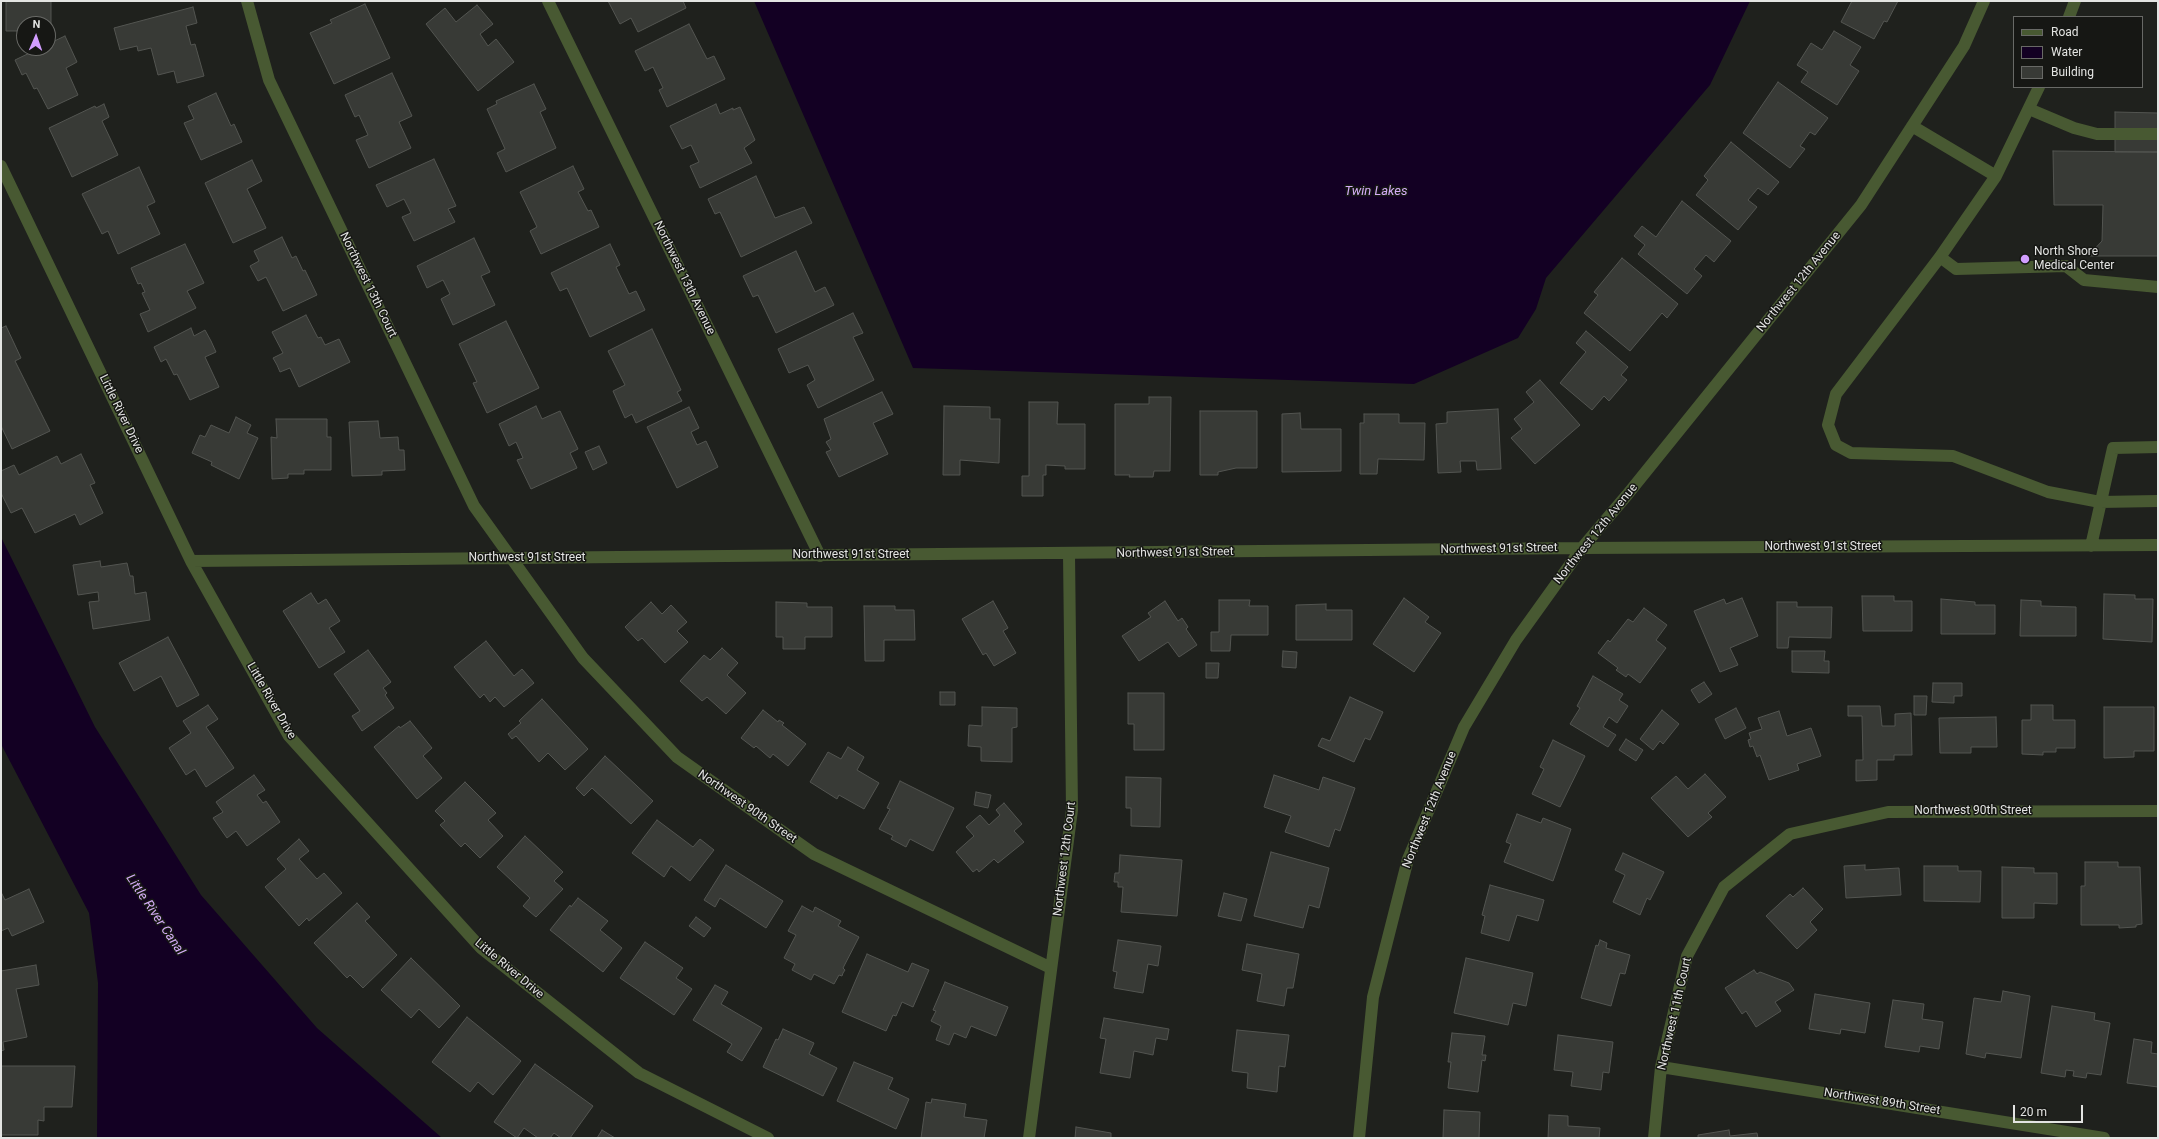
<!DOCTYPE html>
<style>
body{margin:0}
#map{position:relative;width:2159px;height:1139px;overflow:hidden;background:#1f211d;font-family:Roboto,sans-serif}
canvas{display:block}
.frame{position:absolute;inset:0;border:2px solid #e3e4e2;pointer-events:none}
.legend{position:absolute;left:2013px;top:16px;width:130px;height:72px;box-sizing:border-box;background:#161714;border:1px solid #686966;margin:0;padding:5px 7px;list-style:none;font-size:12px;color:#e3e4e2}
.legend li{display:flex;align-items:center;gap:8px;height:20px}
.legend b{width:20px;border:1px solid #686966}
.north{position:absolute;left:16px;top:16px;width:40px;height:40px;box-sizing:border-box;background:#161714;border:1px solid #686966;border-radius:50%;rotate:2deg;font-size:11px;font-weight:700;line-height:16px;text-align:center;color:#e3e4e2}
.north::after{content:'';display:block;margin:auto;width:14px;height:18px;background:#d19dfe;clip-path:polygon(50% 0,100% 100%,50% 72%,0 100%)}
.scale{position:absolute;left:2013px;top:1105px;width:70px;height:18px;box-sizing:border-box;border:2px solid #e3e4e2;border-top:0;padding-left:5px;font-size:12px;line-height:14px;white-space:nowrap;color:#e3e4e2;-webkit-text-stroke:3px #161714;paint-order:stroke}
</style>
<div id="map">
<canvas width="2159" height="1139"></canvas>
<div class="frame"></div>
<ul class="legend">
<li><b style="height:5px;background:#485932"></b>Road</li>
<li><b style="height:11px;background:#130023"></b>Water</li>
<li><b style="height:11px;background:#383a36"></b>Building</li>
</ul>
<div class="north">N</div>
<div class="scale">20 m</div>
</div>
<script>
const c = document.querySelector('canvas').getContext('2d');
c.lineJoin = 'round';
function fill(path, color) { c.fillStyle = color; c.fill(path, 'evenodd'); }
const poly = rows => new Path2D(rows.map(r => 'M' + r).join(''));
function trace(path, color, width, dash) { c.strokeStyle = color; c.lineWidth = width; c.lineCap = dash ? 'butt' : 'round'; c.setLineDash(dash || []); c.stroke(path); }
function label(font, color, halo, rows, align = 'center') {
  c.font = font + ' Roboto,sans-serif'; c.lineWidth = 3; c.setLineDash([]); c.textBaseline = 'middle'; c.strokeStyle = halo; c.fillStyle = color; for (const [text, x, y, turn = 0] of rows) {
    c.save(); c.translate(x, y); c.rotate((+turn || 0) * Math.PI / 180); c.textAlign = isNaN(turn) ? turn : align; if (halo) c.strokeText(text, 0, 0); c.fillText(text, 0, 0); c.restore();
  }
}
const water = poly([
 [754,1,1750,1,1710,85,1546,278,1536,309,1518,338,1414,384,913,368],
 [1,537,95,727,201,895,317,1028,442,1138,97,1138,98,983,89,913,1,744]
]);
const building = poly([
 [6,1,51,1,51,31,48,31,48,24,24,24,24,31,6,31,6,1],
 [608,1,683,1,686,8,638,32,631,18,620,24,608,1],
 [1852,1,1851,1,1898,1,1887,22,1884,21,1874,39,1841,22,1852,1],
 [365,4,390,58,334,84,310,33,332,23,330,20,365,4],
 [477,5,493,24,480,34,488,46,496,39,514,62,478,91,426,24,445,8,456,22,477,5],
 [193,7,197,23,186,26,191,45,195,44,204,76,177,83,174,71,158,75,151,48,138,51,137,46,120,50,114,28,193,7],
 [689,24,707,59,714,56,725,79,667,107,659,90,663,88,653,67,645,71,635,51,689,24],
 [1834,31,1861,47,1850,65,1859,71,1837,105,1801,82,1808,72,1797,65,1811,43,1822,50,1834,31],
 [65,36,77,62,66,68,78,95,48,109,37,88,34,89,26,73,22,75,15,60,40,48,48,48,48,44,65,36],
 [392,73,412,116,399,122,411,148,369,168,356,140,368,135,359,115,355,117,345,95,392,73],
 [1778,82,1828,118,1815,135,1810,132,1800,146,1805,149,1790,168,1743,133,1778,82],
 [534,84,546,109,540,112,556,148,506,172,497,153,505,149,487,109,497,104,496,101,534,84],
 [216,93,231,126,234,124,242,142,201,160,184,123,194,119,188,106,216,93],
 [104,104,109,117,102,121,118,155,72,177,49,128,95,106,96,108,104,104],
 [716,104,720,114,733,108,733,110,740,107,755,140,744,148,752,163,700,188,690,166,699,162,691,145,682,149,670,126,716,104],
 [2115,112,2158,113,2158,152,2115,152,2115,112],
 [1731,142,1779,182,1768,195,1758,188,1748,200,1757,207,1738,230,1696,195,1708,180,1704,176,1731,142],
 [2053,151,2158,152,2158,256,2090,256,2090,254,2102,241,2103,205,2054,205,2053,151],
 [434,159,456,206,448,209,455,222,414,241,402,217,411,213,404,199,387,207,376,185,434,159],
 [252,160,262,181,247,189,266,228,233,243,205,183,252,160],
 [573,166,584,189,578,192,588,211,591,210,599,227,541,254,530,231,537,227,520,192,573,166],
 [139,167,155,202,147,206,160,234,118,254,108,231,102,234,82,194,139,167],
 [756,176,775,218,804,207,812,223,741,257,720,212,715,214,708,199,756,176],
 [1682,201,1731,241,1714,262,1706,255,1694,269,1702,276,1687,294,1638,254,1645,245,1634,236,1642,226,1656,237,1682,201],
 [282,237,292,258,296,256,303,271,305,270,317,295,283,311,266,277,258,281,250,266,259,261,254,251,282,237],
 [474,238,490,272,481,276,495,305,453,325,441,299,450,294,443,280,427,288,417,266,474,238],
 [185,244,204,283,187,291,196,308,148,332,140,314,150,310,142,293,145,292,141,283,138,284,131,268,185,244],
 [610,244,620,265,616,267,629,294,636,291,645,310,590,337,567,288,560,291,551,273,610,244],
 [796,251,815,292,825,287,834,305,776,333,758,295,753,297,743,276,796,251],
 [1622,258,1678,304,1667,318,1662,313,1630,351,1584,313,1598,295,1594,292,1622,258],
 [853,313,863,333,853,337,874,380,818,408,807,385,815,380,808,365,789,373,778,349,853,313],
 [306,315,318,338,321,337,325,345,339,339,350,362,299,387,290,368,280,372,277,365,273,358,283,353,272,332,306,315],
 [506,321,539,388,487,413,473,383,477,382,459,344,506,321],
 [6,326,21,358,15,361,50,431,12,449,1,426,1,328,6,326],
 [191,328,194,336,205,330,211,341,216,352,205,357,219,387,190,400,177,374,174,375,166,359,161,362,154,347,191,328],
 [652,329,681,390,677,392,682,401,636,423,632,414,625,418,613,391,625,385,608,351,652,329],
 [1586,331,1628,367,1621,375,1627,380,1609,401,1604,396,1592,410,1560,383,1586,352,1576,343,1586,331],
 [1540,380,1580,425,1535,464,1511,438,1522,429,1514,419,1534,402,1526,392,1540,380],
 [882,392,893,414,873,423,888,454,839,477,826,452,831,450,826,442,831,439,824,419,882,392],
 [1149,397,1171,397,1170,471,1154,471,1153,477,1129,477,1130,475,1115,475,1115,404,1149,404,1149,397],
 [1029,402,1058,402,1057,424,1085,424,1085,469,1065,469,1065,466,1046,465,1046,475,1043,475,1043,496,1022,496,1022,476,1029,476,1029,402],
 [536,406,542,419,560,411,578,449,570,453,577,468,531,489,517,460,523,458,516,442,509,446,499,424,536,406],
 [944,406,990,407,990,419,1000,419,999,463,960,460,960,475,943,475,944,406],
 [689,407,699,428,691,432,697,445,706,441,718,467,677,488,647,427,689,407],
 [1498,409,1501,469,1477,470,1476,461,1460,461,1461,472,1438,473,1436,424,1447,423,1447,412,1498,409],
 [1200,411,1257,411,1257,468,1236,468,1218,472,1218,475,1200,475,1200,411],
 [1300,413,1301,429,1341,429,1341,471,1282,472,1282,414,1300,413],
 [1364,414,1399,414,1399,423,1425,423,1424,460,1378,459,1377,474,1360,474,1360,423,1364,423,1364,414],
 [236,417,251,425,247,433,258,438,239,479,211,465,212,462,192,453,200,435,205,437,211,425,229,433,236,417],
 [276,419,327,419,327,437,331,437,331,470,304,470,304,474,288,474,288,478,272,479,271,437,277,438,276,419],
 [378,421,380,438,398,437,399,450,404,450,405,470,382,471,382,475,352,476,349,422,378,421],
 [599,446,607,463,593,470,585,452,599,446],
 [81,454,95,483,90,485,103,513,80,525,75,514,35,533,22,508,11,513,1,493,1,471,14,465,19,475,57,456,61,464,81,454],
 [100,561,101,567,127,563,130,576,133,576,135,594,146,592,150,620,93,629,89,602,99,601,98,592,78,595,73,565,100,561],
 [311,593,318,604,326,599,340,621,329,628,345,652,319,668,283,611,311,593],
 [2104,594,2135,595,2135,599,2153,599,2152,642,2103,639,2104,594],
 [1862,596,1894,596,1894,601,1912,601,1912,631,1863,631,1862,596],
 [1404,598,1429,617,1425,622,1441,633,1414,672,1373,644,1404,598],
 [1742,598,1758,636,1730,648,1738,665,1720,672,1694,611,1724,599,1726,604,1742,598],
 [1941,599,1975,602,1975,605,1995,605,1995,634,1941,634,1941,599],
 [1219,600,1250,600,1249,606,1268,606,1268,635,1231,635,1230,651,1211,651,1211,632,1219,632,1219,600],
 [2021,600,2041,601,2041,606,2076,607,2076,636,2020,636,2021,600],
 [993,601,1008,628,1003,631,1016,653,994,666,986,653,983,655,962,619,993,601],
 [1165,601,1178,621,1182,618,1188,627,1186,629,1197,645,1179,657,1168,642,1139,661,1122,636,1151,617,1148,613,1165,601],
 [651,602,662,614,671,605,687,622,677,631,688,642,665,663,642,638,638,641,625,627,651,602],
 [776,602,807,603,807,607,832,607,832,637,805,637,805,649,783,649,783,637,776,637,776,602],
 [1777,602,1797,602,1797,607,1832,607,1831,638,1789,637,1788,648,1777,648,1777,602],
 [1326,604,1326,610,1352,610,1352,640,1296,640,1296,605,1326,604],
 [864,606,895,606,895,610,914,610,915,640,884,640,884,661,865,661,864,606],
 [1644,608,1667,625,1656,640,1666,648,1640,683,1628,674,1626,677,1616,670,1618,668,1598,653,1608,640,1610,642,1628,619,1633,622,1644,608],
 [168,637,199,695,177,707,161,676,134,691,119,663,168,637],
 [486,641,514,676,522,669,534,683,504,707,495,697,490,702,484,694,480,698,454,667,486,641],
 [722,648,738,663,727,675,746,693,726,714,707,697,702,701,680,681,704,655,710,660,722,648],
 [368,650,391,682,383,688,387,693,385,695,394,708,362,731,352,716,360,711,334,674,368,650],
 [1283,651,1297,652,1296,668,1282,667,1283,651],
 [1792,651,1825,651,1824,661,1829,661,1829,673,1792,672,1792,651],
 [1206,663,1219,663,1218,678,1206,678,1206,663],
 [1593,676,1623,694,1619,700,1628,706,1617,723,1609,717,1603,727,1616,735,1608,747,1570,724,1580,708,1577,706,1593,676],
 [1704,682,1712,694,1699,703,1691,690,1704,682],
 [1933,683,1962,683,1962,696,1954,696,1954,703,1932,702,1933,683],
 [940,692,955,692,955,705,940,705,940,692],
 [1128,693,1164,693,1164,750,1134,750,1134,724,1128,724,1128,693],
 [1914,696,1927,696,1926,715,1914,715,1914,696],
 [1350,697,1383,712,1370,740,1365,738,1354,762,1318,746,1322,738,1330,741,1350,697],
 [542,699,588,749,565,770,548,753,539,762,516,736,512,739,508,734,521,723,519,721,542,699],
 [208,705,218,719,206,727,234,768,206,787,195,769,186,775,169,748,191,733,183,721,208,705],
 [2031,705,2053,705,2053,720,2075,720,2075,748,2056,748,2056,752,2043,752,2043,755,2022,754,2022,720,2031,720,2031,705],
 [1848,706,1880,706,1882,726,1895,726,1895,714,1911,713,1912,755,1894,755,1894,760,1877,760,1877,780,1856,781,1856,760,1863,760,1862,716,1848,716,1848,706],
 [982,707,1017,708,1017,727,1012,728,1012,762,981,761,981,747,968,746,969,725,982,726,982,707],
 [2104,707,2154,707,2154,751,2134,751,2134,757,2104,758,2104,707],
 [1736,708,1746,728,1725,739,1715,719,1736,708],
 [763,710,778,722,779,720,784,723,782,725,806,744,788,766,773,754,770,758,756,746,754,748,741,738,763,710],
 [1662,710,1679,724,1663,744,1660,741,1653,750,1640,739,1662,710],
 [1779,711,1787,736,1811,728,1821,756,1797,764,1799,770,1769,780,1760,755,1757,757,1753,746,1750,747,1748,740,1751,739,1749,733,1762,729,1758,718,1779,711],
 [1996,717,1997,747,1971,747,1971,753,1940,753,1939,718,1996,717],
 [410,721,432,748,423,756,442,778,417,799,374,747,399,726,400,728,410,721],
 [1626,739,1643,750,1636,761,1619,750,1626,739],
 [1553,740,1585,756,1560,807,1532,794,1544,769,1540,767,1553,740],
 [848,747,864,757,857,770,879,783,864,809,839,795,837,799,810,782,828,752,841,759,848,747],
 [605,756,653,801,631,824,592,788,584,796,576,788,605,756],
 [1705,774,1726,797,1708,813,1712,817,1688,837,1651,798,1676,776,1688,789,1705,774],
 [254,775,265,790,257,795,263,803,266,801,280,822,247,846,236,831,227,838,213,818,223,812,216,802,254,775],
 [1274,775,1319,790,1323,777,1355,788,1340,831,1335,829,1329,847,1285,832,1291,816,1264,807,1274,775],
 [1126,777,1161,778,1160,827,1131,826,1131,808,1126,808,1126,777],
 [900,781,954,808,933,851,910,839,906,847,891,839,893,836,879,829,890,809,887,808,900,781],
 [465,782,496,813,488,820,503,836,480,858,465,843,461,847,440,825,445,821,435,811,465,782],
 [976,792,991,795,988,808,974,805,976,792],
 [1004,803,1022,824,1014,831,1024,842,998,863,994,859,979,872,977,869,973,872,956,852,974,836,966,827,980,815,989,825,1000,815,996,810,1004,803],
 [1517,814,1541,823,1543,818,1571,829,1553,881,1504,862,1511,844,1506,842,1517,814],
 [657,820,693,847,700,839,714,850,690,881,671,866,664,877,632,853,657,820],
 [525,836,563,872,554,881,563,889,536,917,523,906,530,898,497,867,525,836],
 [299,839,309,851,299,859,317,879,324,873,342,893,309,921,307,918,299,926,265,887,286,869,277,859,299,839],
 [1271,852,1329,868,1319,908,1309,905,1303,928,1254,916,1271,852],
 [1623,853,1664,872,1650,900,1647,898,1640,915,1613,902,1625,875,1615,870,1623,853],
 [1120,855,1182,860,1177,916,1121,912,1123,887,1118,887,1118,882,1114,882,1115,873,1119,873,1120,855],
 [2085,862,2118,862,2118,867,2140,867,2142,924,2136,925,2136,927,2119,928,2119,925,2081,925,2081,886,2085,886,2085,862],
 [726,865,783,901,766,928,720,898,715,907,704,900,726,865],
 [1865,865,1865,870,1899,868,1901,895,1846,898,1844,866,1865,865],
 [1924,866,1958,866,1958,871,1981,871,1980,902,1924,901,1924,866],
 [2002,867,2034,868,2034,873,2057,873,2057,904,2034,903,2034,918,2002,918,2002,867],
 [1490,885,1544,900,1538,921,1517,915,1509,941,1481,933,1485,916,1482,915,1490,885],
 [1803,888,1823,909,1810,922,1817,930,1797,949,1766,916,1790,894,1793,897,1803,888],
 [29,889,44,922,12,936,8,928,1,931,1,892,5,900,29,889],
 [1224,893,1247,899,1241,921,1218,916,1224,893],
 [578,898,608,921,600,930,622,948,603,972,550,930,570,905,571,907,578,898],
 [357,903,370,917,365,921,397,955,363,988,350,975,347,978,314,943,357,903],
 [802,906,813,912,815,907,841,921,838,926,859,937,843,968,845,970,843,973,842,976,839,975,834,984,814,974,811,980,792,970,795,964,784,958,796,935,788,931,802,906],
 [696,917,711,928,704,937,689,926,696,917],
 [1118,940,1161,946,1158,966,1148,964,1143,993,1114,988,1117,972,1113,971,1118,940],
 [1600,940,1607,943,1606,948,1630,955,1625,974,1620,973,1611,1006,1581,998,1596,945,1598,946,1600,940],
 [645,942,683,968,676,978,692,989,674,1015,620,978,645,942],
 [1247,944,1299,954,1293,988,1287,988,1284,1006,1257,1001,1262,974,1242,970,1247,944],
 [867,954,908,972,912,963,929,970,913,1007,902,1002,896,1016,893,1015,886,1031,842,1012,867,954],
 [411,958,460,1006,439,1028,419,1009,411,1018,381,990,411,958],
 [1466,958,1533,973,1526,1006,1513,1003,1508,1025,1454,1013,1466,958],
 [36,965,39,985,16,989,27,1037,3,1042,4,1050,1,1051,1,971,36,965],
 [1754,970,1757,974,1760,972,1789,983,1794,990,1775,1002,1781,1011,1756,1027,1746,1011,1742,1014,1725,988,1754,970],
 [945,982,1008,1007,996,1036,971,1026,966,1038,954,1033,949,1045,936,1040,941,1026,931,1021,936,1011,933,1010,945,982],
 [715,985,728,992,721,1004,762,1028,742,1061,727,1052,732,1044,693,1020,715,985],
 [2003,991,2030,996,2021,1058,1986,1053,1985,1058,1966,1054,1974,998,2001,1002,2003,991],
 [1815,994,1870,1003,1865,1033,1841,1029,1840,1034,1809,1029,1815,994],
 [1893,1000,1924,1004,1922,1019,1943,1022,1939,1049,1920,1046,1919,1052,1885,1047,1893,1000],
 [2052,1006,2095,1013,2094,1020,2110,1023,2101,1075,2087,1073,2086,1078,2073,1076,2074,1071,2066,1070,2065,1077,2041,1073,2052,1006],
 [467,1017,521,1061,493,1095,478,1082,470,1092,432,1062,467,1017],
 [1104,1018,1169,1029,1167,1040,1156,1038,1153,1055,1134,1051,1130,1078,1100,1073,1106,1039,1100,1038,1104,1018],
 [783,1029,814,1043,809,1054,837,1068,823,1096,763,1067,776,1039,778,1040,783,1029],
 [1237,1030,1289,1035,1285,1067,1279,1066,1277,1092,1247,1088,1248,1073,1232,1071,1237,1030],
 [1452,1033,1485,1036,1482,1055,1486,1055,1485,1061,1482,1060,1478,1092,1448,1088,1451,1062,1448,1062,1452,1033],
 [1558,1035,1613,1042,1609,1073,1603,1072,1601,1090,1571,1086,1573,1072,1554,1070,1558,1035],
 [2134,1039,2152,1042,2151,1053,2158,1054,2158,1087,2127,1083,2134,1039],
 [854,1062,893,1078,888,1089,909,1099,896,1129,837,1101,854,1062],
 [535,1064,593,1106,570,1138,561,1138,554,1133,550,1138,538,1138,524,1128,517,1138,494,1122,535,1064],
 [1,1066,75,1066,72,1107,44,1107,44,1121,38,1120,38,1135,1,1135,1,1066],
 [932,1099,966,1104,964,1117,987,1120,984,1138,921,1138,926,1102,931,1103,932,1099],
 [1444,1110,1480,1112,1479,1138,1443,1138,1444,1110],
 [1549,1115,1568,1116,1568,1126,1600,1128,1599,1138,1548,1138,1549,1115],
 [1076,1127,1111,1133,1111,1138,1075,1138,1076,1127],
 [602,1130,615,1138,597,1138,602,1130],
 [1729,1130,1730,1136,1757,1133,1758,1138,1698,1138,1698,1135,1729,1130]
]);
const minor = poly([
 [247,1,269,80,474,506,583,658,677,757,814,854,1051,968],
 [548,1,820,556],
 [2069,17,2075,1],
 [2039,87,1996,176,1940,257,1836,394,1828,425,1836,445,1851,453,1953,456,2048,492,2100,502,2158,501],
 [2029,109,2074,128,2097,134,2158,134],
 [1912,126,1996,176],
 [1,166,191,561,289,736,481,948,639,1073,768,1138],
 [1940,257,1956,269,2066,266,2084,280,2158,287],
 [2091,546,2113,448,2158,447],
 [191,561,1582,548,2158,545],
 [1661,1067,2104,1138],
 [1029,1138,1072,810,1069,554],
 [1359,1138,1373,997,1408,859,1464,727,1516,640,1582,548,1627,495,1861,205,1964,46,1984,1],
 [1654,1138,1661,1067,1687,956,1724,887,1790,834,1888,812,2158,811]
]);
const markers = [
 [2025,259,5,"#d19dfe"]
];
const poiNames = [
 ["North Shore",2034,252],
 ["Medical Center",2034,266]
];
const streetNames = [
 ["Northwest 13th Avenue",684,278,64],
 ["Northwest 12th Avenue",1799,282,-51],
 ["Northwest 13th Court",368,285,64],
 ["Little River Drive",121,414,64],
 ["Northwest 12th Avenue",1596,534,-51],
 ["Northwest 91st Street",1823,547],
 ["Northwest 91st Street",1499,549,-1],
 ["Northwest 91st Street",1175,553,-1],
 ["Northwest 91st Street",851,555],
 ["Northwest 91st Street",527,558],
 ["Little River Drive",271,701,60],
 ["Northwest 90th Street",747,807,35],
 ["Northwest 12th Avenue",1430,810,-68],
 ["Northwest 90th Street",1973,811],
 ["Northwest 12th Court",1065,859,-83],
 ["Little River Drive",509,969,40],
 ["Northwest 11th Court",1675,1014,-77],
 ["Northwest 89th Street",1882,1102,9]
];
const waterNames = [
 ["Twin Lakes",1376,192],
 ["Little River Canal",155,915,56]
];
fill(water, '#130023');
fill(building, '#383a36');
trace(building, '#535551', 1);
trace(minor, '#485932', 12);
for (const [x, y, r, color] of markers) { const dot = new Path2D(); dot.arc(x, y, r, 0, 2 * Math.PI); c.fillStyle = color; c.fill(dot); trace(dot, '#161714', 1.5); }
label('12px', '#e3e4e2', '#161714', poiNames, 'left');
label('12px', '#e3e4e2', '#161714', streetNames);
label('italic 13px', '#d6aef9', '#161714', waterNames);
</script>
